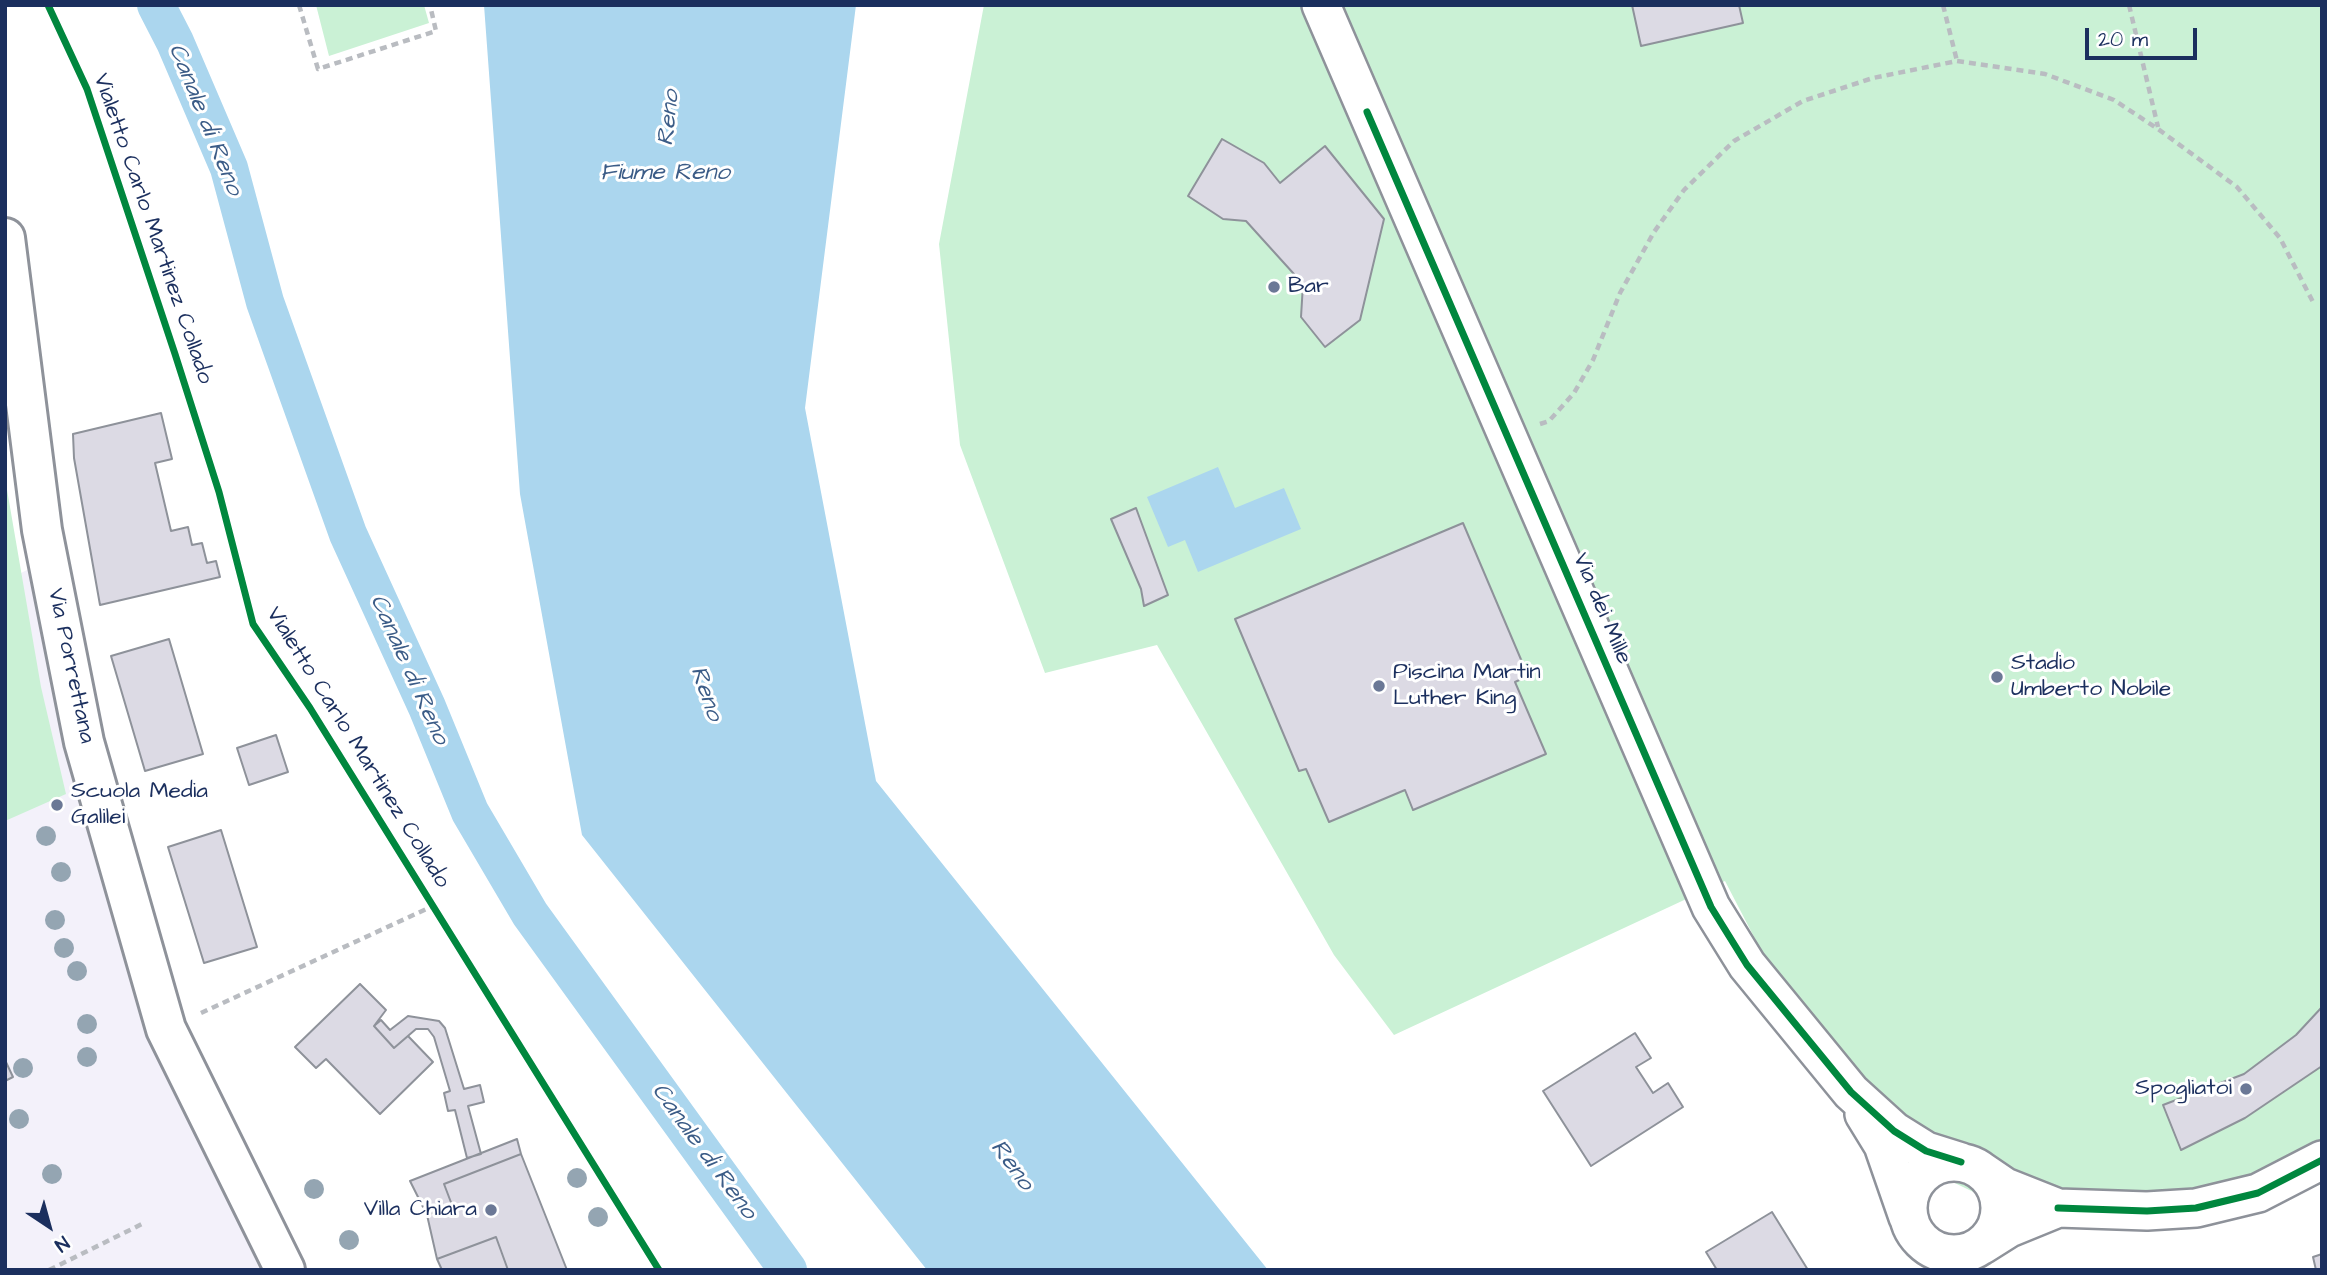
<!DOCTYPE html>
<style>
body{margin:0}
#map{position:relative;width:2327px;height:1275px;overflow:hidden;background:#fff;font-family:"Architects Daughter",sans-serif}
canvas{display:block}
.frame{position:absolute;inset:0;border:7px solid #1b2f5e;pointer-events:none}
.north{position:absolute;left:14px;top:1191px;width:70px;height:70px;-webkit-text-stroke:5px #fff;paint-order:stroke;rotate:144deg;font-size:19px;font-weight:700;line-height:28px;text-align:center;color:#1b2f5e}
.north::after{content:'';display:block;margin:auto;width:24px;height:32px;background:#1b2f5e;clip-path:polygon(50% 0,100% 100%,50% 72%,0 100%)}
.scale{position:absolute;left:2085px;top:28px;width:112px;height:32px;box-sizing:border-box;border:4px solid #1b2f5e;border-top:0;padding-left:9px;font-size:21px;line-height:24px;white-space:nowrap;color:#1b2f5e;-webkit-text-stroke:5px #fff;paint-order:stroke}
</style>
<div id="map">
<canvas width="2327" height="1275"></canvas>
<div class="frame"></div>
<div class="north">N</div>
<div class="scale">20 m</div>
</div>
<script>
const c = document.querySelector('canvas').getContext('2d');
c.lineJoin = 'round';
function fill(path, color) { c.fillStyle = color; c.fill(path, 'evenodd'); }
const poly = rows => new Path2D(rows.map(r => 'M' + r).join(''));
function trace(path, color, width, dash) { c.strokeStyle = color; c.lineWidth = width; c.lineCap = dash ? 'butt' : 'round'; c.setLineDash(dash || []); c.stroke(path); }
function label(font, color, halo, rows, align = 'center') {
  c.font = font + ' "Architects Daughter",sans-serif'; c.lineWidth = 6; c.setLineDash([]); c.textBaseline = 'middle'; c.strokeStyle = halo; c.fillStyle = color; for (const [text, x, y, turn = 0] of rows) {
    c.save(); c.translate(x, y); c.rotate((+turn || 0) * Math.PI / 180); c.textAlign = isNaN(turn) ? turn : align; if (halo) c.strokeText(text, 0, 0); c.fillText(text, 0, 0); c.restore();
  }
}
const built = poly([
 [47,560,166,1029,288,1270,5,1270,5,581]
]);
const green = poly([
 [316,5,424,5,429,23,329,56],
 [984,5,2320,5,2322,1170,2130,1223,2015,1212,1907,1160,1780,987,1725,881,1394,1035,1334,955,1157,645,1045,673,960,445,939,244],
 [5,478,41,687,66,794,5,821]
]);
const water = poly([
 [484,5,856,5,805,408,876,781,1268,1270,927,1270,582,835,520,494],
 [1218,467,1235,508,1284,488,1301,529,1198,572,1185,540,1168,547,1147,497]
]);
const canal = poly([
 [156,5,175,42,229,168,265,302,348,534,427,707,470,812,530,914,788,1270]
]);
const building = poly([
 [1632,5,1739,5,1743,23,1641,46,1632,5],
 [1222,139,1264,163,1280,183,1325,146,1384,219,1360,320,1325,347,1301,317,1303,284,1246,221,1223,219,1188,196,1222,139],
 [161,413,172,459,155,463,171,531,188,527,192,545,202,543,207,563,216,561,220,577,100,605,74,458,73,434,161,413],
 [1136,508,1168,595,1144,606,1141,589,1111,519,1136,508],
 [1463,523,1528,676,1515,682,1546,754,1413,810,1405,790,1329,822,1306,769,1299,771,1235,619,1463,523],
 [169,639,203,754,145,771,111,656,169,639],
 [276,735,288,772,249,785,237,748,276,735],
 [221,830,257,947,204,963,168,847,221,830],
 [360,984,386,1010,374,1026,394,1048,408,1036,433,1062,380,1114,326,1059,316,1068,295,1047,360,984],
 [2322,1007,2322,1066,2245,1118,2181,1150,2163,1105,2244,1074,2296,1035,2322,1007],
 [408,1016,439,1021,445,1028,464,1089,480,1085,484,1102,468,1106,481,1154,467,1158,455,1110,448,1111,444,1093,450,1091,434,1037,428,1029,416,1029,394,1048,374,1026,381,1020,390,1030,408,1016],
 [1635,1033,1651,1058,1636,1067,1653,1093,1668,1083,1683,1107,1591,1166,1543,1091,1635,1033],
 [5,1060,13,1077,5,1081,5,1060],
 [517,1139,521,1154,444,1184,452,1205,427,1215,410,1181,517,1139],
 [521,1154,567,1270,508,1270,496,1237,437,1259,427,1215,452,1205,444,1184,521,1154],
 [1772,1212,1808,1270,1717,1270,1706,1252,1772,1212],
 [496,1237,508,1270,442,1270,437,1259,496,1237],
 [2322,1254,2322,1270,2316,1270,2313,1257,2322,1254]
]);
const path = poly([
 [299,5,318,69,436,31,430,5],
 [1943,5,1957,61],
 [2129,5,2158,127],
 [1540,424,1549,421,1574,393,1593,360,1620,293,1654,232,1684,190,1734,141,1803,101,1873,78,1957,61,2045,74,2114,100,2158,129,2237,187,2280,238,2314,304],
 [201,1013,433,906],
 [49,1270,142,1224]
]);
const minor = poly([
 [1321,5,1711,907,1747,965,1851,1092,1894,1131,1926,1151,1961,1162],
 [1864,1114,1883,1145,1908,1217],
 '1908 1208a46 46 0 1 1 92 0a46 46 0 1 1-92 0Z',
 [1980,1170,2005,1187,2058,1208,2009,1228,1982,1245],
 [2058,1208,2147,1211,2196,1208,2258,1193,2322,1160]
]);
const major = poly([
 [5,238,42,530,84,742,166,1029,285,1270]
]);
const cycleway = poly([
 [48,5,87,89,175,354,219,492,253,624,310,708,659,1270],
 [1367,112,1711,907,1747,965,1851,1092,1894,1131,1926,1151,1961,1162],
 [2058,1208,2147,1211,2196,1208,2258,1193,2322,1160]
]);
const trees = [
 [46,836],
 [61,872],
 [55,920],
 [64,948],
 [77,971],
 [87,1024],
 [87,1057],
 [23,1068],
 [19,1119],
 [52,1174],
 [577,1178],
 [314,1189],
 [598,1217],
 [349,1240]
];
const markers = [
 [1274,287,7,"#6b7896"],
 [1997,677,7,"#6b7896"],
 [1379,686,7,"#6b7896"],
 [57,805,7,"#6b7896"],
 [2246,1089,7,"#6b7896"],
 [491,1210,7,"#6b7896"]
];
const streetNames = [
 ["Vialetto Carlo Martinez Collado",152,229,71],
 ["Via dei Mille",1601,609,67],
 ["Via Porrettana",70,666,78],
 ["Vialetto Carlo Martinez Collado",357,748,58]
];
const poiNames = [
 ["Bar",1288,287],
 ["Stadio",2011,664],
 ["Umberto Nobile",2011,690],
 ["Piscina Martin",1393,673],
 ["Luther King",1393,699],
 ["Scuola Media",71,792],
 ["Galilei",71,818],
 ["Spogliatoi",2232,1089,"right"],
 ["Villa Chiara",477,1210,"right"]
];
const waterNames = [
 ["Reno",670,118,-84],
 ["Canale di Reno",204,120,68],
 ["Fiume Reno",665,174],
 ["Canale di Reno",408,670,66],
 ["Reno",705,694,71],
 ["Canale di Reno",703,1152,54],
 ["Reno",1011,1166,54]
];
fill(built, '#f3f1fa');
fill(green, '#caf1d5');
fill(water, '#abd6ee');
trace(canal, '#abd6ee', 38);
fill(building, '#dcdae4');
trace(building, '#8e929a', 2);
trace(minor, '#8e929a', 42);
trace(major, '#8e929a', 44);
trace(path, '#b9bcc1', 4.5, [7, 5]);
trace(minor, '#fff', 37);
trace(major, '#fff', 38);
trace(cycleway, '#00873e', 7);
c.fillStyle = '#94a5b2';
for (const [x, y] of trees) { c.beginPath(); c.arc(x, y, 10, 0, 2 * Math.PI); c.fill(); }
for (const [x, y, r, color] of markers) { const dot = new Path2D(); dot.arc(x, y, r, 0, 2 * Math.PI); c.fillStyle = color; c.fill(dot); trace(dot, '#fff', 2.5); }
label('23px', '#1b2f5e', '#fff', streetNames);
label('23px', '#1b2f5e', '#fff', poiNames, 'left');
label('italic 24px', '#3b5c87', '#fff', waterNames);
</script>
